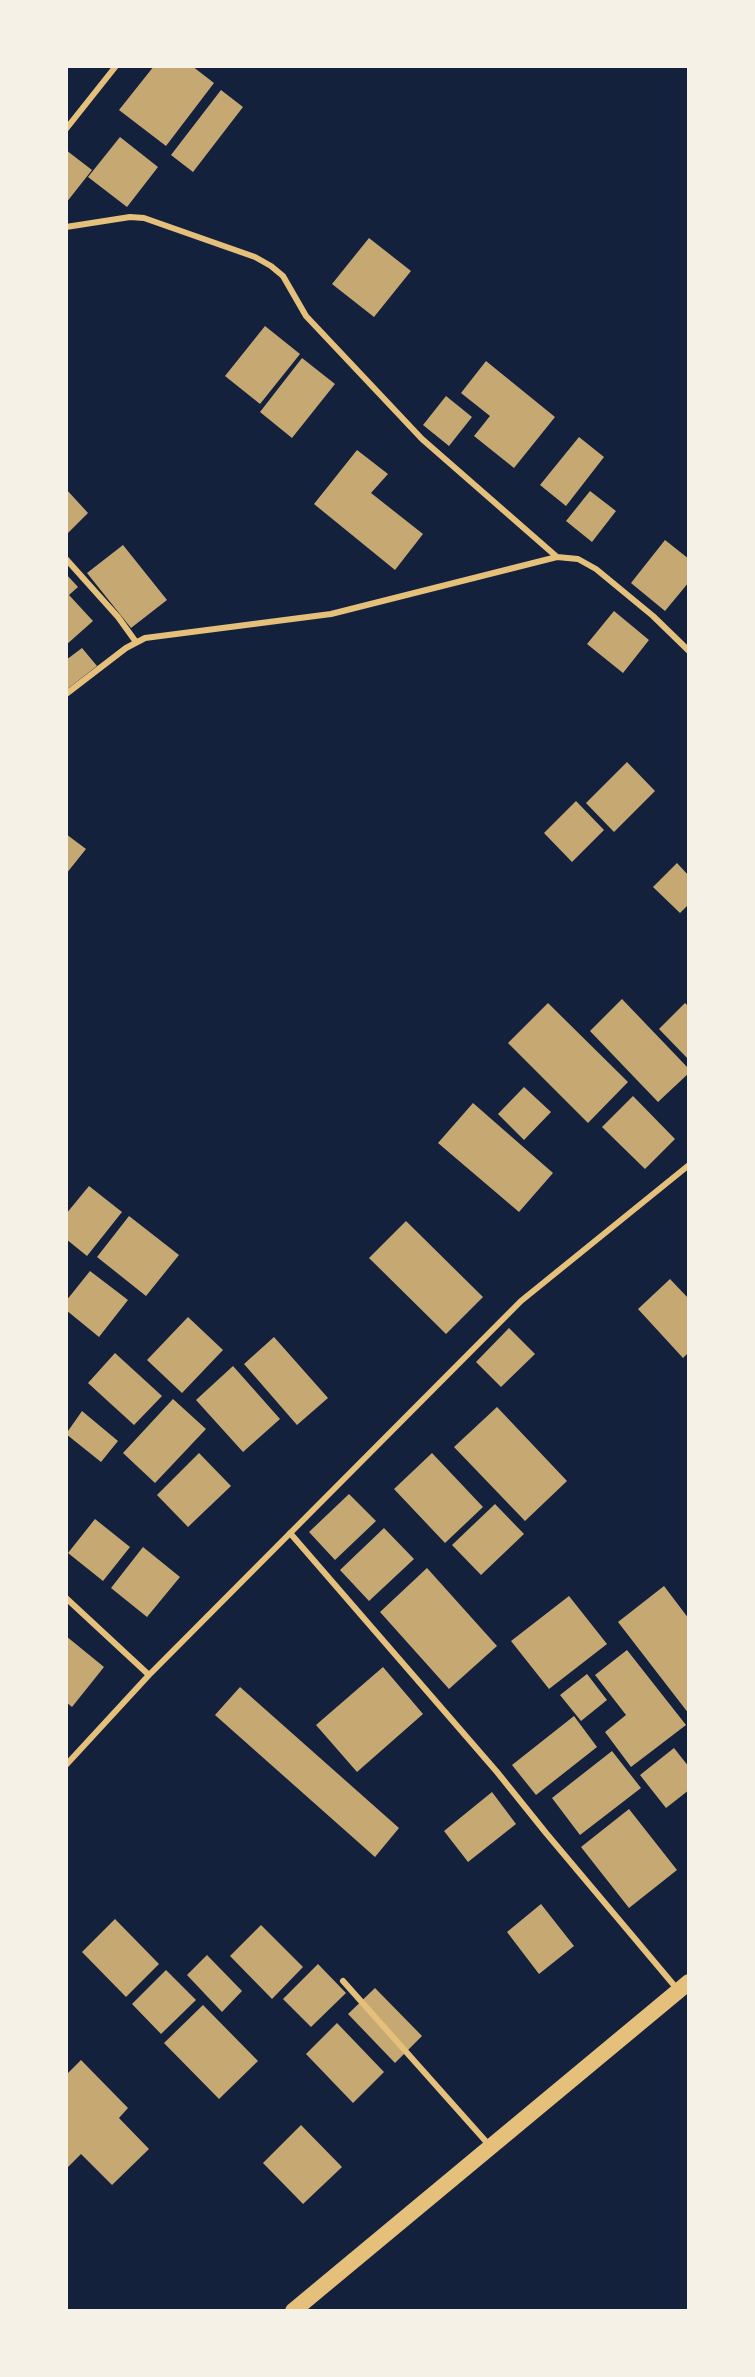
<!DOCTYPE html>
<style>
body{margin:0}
#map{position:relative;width:755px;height:2377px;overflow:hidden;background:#14213d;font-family:Mulish,sans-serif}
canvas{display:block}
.frame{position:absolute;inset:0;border:68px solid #f6f1e7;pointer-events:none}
</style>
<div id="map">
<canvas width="755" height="2377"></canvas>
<div class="frame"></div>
</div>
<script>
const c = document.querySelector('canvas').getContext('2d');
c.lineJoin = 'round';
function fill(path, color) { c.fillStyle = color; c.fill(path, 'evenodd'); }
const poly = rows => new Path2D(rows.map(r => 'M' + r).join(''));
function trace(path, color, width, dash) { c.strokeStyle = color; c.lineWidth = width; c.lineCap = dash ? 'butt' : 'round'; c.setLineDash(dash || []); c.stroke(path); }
const building = poly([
 [154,66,192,66,214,83,166,146,119,110],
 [221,90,243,107,193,172,171,155],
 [120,137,158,167,127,207,88,177],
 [66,150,92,170,66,203],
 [369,238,411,271,374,317,332,284],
 [265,326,300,354,260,404,225,376],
 [302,358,335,384,292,438,260,412],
 [486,361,555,417,514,468,474,436,490,416,461,393],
 [446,396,472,417,449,446,423,425],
 [579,437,604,457,566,506,540,485],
 [357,450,388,474,371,493,423,534,395,570,314,504],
 [66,489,88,513,66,535],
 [590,491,616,511,592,542,566,521],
 [665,540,689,559,689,582,665,611,631,583],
 [123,545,167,600,131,628,87,573],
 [66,574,78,587,69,595,93,621,66,645],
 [614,611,649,640,623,673,587,644],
 [82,648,97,666,66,690,66,660],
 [627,762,655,791,614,832,586,803],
 [576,801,604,830,572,862,544,833],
 [66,834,86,849,66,874],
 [677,863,689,876,689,904,680,913,653,887],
 [622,999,689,1069,689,1073,658,1102,590,1031],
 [548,1003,628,1082,588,1123,508,1043],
 [685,1003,689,1007,689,1060,659,1029],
 [524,1087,551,1112,524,1140,498,1114],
 [633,1096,675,1139,645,1169,602,1127],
 [473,1103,553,1173,519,1212,438,1143],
 [89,1186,122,1212,87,1256,66,1239,66,1214],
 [129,1216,179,1255,146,1296,97,1257],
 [406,1221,483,1297,446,1334,369,1258],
 [90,1271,128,1300,99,1337,66,1310,66,1301],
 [670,1279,689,1299,689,1352,683,1358,638,1309],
 [188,1317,223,1350,182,1393,147,1360],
 [509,1328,535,1354,501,1387,476,1362],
 [274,1337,328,1398,297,1425,244,1364],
 [115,1353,162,1396,134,1425,88,1383],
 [233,1366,280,1419,243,1452,196,1400],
 [173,1399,206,1429,155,1483,123,1453],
 [497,1407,567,1481,525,1521,454,1447],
 [82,1411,118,1441,101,1462,66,1434],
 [199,1453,231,1486,188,1527,157,1495],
 [432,1453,483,1507,445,1543,394,1489],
 [349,1494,376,1521,335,1560,309,1532],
 [495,1504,524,1534,481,1575,452,1545],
 [95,1519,130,1547,103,1581,68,1553],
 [384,1528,414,1559,369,1601,340,1570],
 [143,1547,180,1577,147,1617,111,1588],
 [427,1568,497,1646,449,1689,380,1612],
 [664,1586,689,1619,689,1714,618,1622],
 [569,1596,607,1644,549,1689,511,1641],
 [66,1636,104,1667,72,1707,66,1702],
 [627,1650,686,1725,631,1767,605,1732,626,1715,595,1675],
 [383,1667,423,1714,357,1772,316,1725],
 [587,1674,607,1700,581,1721,560,1695],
 [240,1687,399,1828,375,1857,215,1715],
 [574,1716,597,1747,536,1795,512,1765],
 [674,1748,689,1767,689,1790,666,1808,640,1775],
 [612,1751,641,1788,580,1835,552,1798],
 [492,1792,516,1824,468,1862,444,1831],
 [629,1809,677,1870,629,1908,581,1847],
 [541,1904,574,1946,539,1974,507,1932],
 [115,1919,159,1964,126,1997,82,1952],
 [261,1925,303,1967,272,1999,230,1956],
 [207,1955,242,1991,222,2012,187,1975],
 [318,1964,346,1993,311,2027,283,1999],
 [166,1970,196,2000,161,2034,132,2004],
 [375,1988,422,2036,395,2063,348,2014],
 [203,2005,258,2061,219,2099,164,2043],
 [337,2023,384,2072,353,2103,306,2054],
 [81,2060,128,2108,119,2118,149,2149,112,2185,81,2154,68,2167,66,2165,66,2075],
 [301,2125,342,2167,303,2204,263,2163]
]);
const minor = poly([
 [66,129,116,66],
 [66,227,130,217,144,218,255,257,271,266,283,276,306,316,422,439,557,557],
 [66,559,118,617,136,642],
 [66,694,126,648,145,638,331,614,557,557,578,559,596,569,653,616,689,651],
 [290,1533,497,1772,546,1833,678,1990],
 [66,1598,149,1675],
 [66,1765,149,1675,521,1301,689,1165],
 [343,1981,490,2146]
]);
const trunk = poly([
 [293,2311,689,1982]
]);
fill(building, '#c6a872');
trace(minor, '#e5c07b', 6);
trace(trunk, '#e5c07b', 16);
</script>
